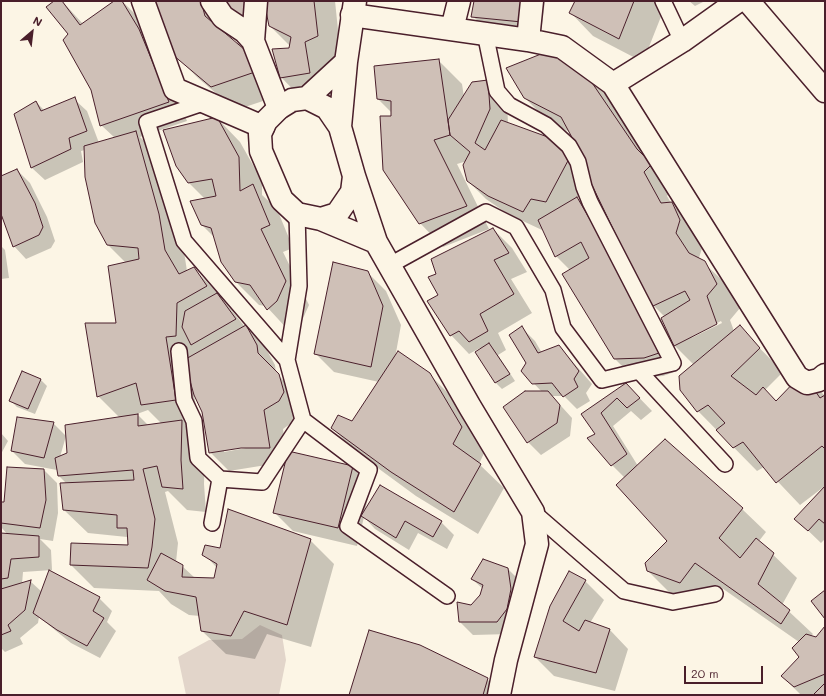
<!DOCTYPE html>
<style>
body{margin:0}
#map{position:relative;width:826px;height:696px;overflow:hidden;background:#fcf5e5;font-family:Mali,sans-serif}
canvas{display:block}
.frame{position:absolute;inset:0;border:2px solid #4a1f2b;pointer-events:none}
.north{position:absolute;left:12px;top:12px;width:40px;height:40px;-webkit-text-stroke:3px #fcf5e5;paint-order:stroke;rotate:28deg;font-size:11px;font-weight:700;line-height:16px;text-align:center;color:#4a1f2b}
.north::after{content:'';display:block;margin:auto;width:14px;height:18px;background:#4a1f2b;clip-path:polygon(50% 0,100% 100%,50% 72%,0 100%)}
.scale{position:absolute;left:684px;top:666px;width:79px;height:18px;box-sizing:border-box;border:2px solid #4a1f2b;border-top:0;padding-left:5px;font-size:12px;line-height:14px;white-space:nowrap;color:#4a1f2b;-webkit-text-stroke:3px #fcf5e5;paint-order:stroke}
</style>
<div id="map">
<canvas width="826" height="696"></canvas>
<div class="frame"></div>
<div class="north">N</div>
<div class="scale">20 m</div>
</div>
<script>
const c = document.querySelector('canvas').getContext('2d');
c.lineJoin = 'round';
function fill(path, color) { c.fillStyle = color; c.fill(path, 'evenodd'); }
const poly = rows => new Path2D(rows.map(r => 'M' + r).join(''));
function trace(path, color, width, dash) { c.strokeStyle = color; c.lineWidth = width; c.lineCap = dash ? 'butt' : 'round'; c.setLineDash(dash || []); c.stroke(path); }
const green = poly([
 [260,625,282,635,286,660,279,695,186,695,178,657,209,640,242,639]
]);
const shadow = poly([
 [56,1,62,1,83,24,116,1,122,1,138,17,157,49,187,121,140,137,159,156,182,239,187,271,193,268,217,292,245,327,264,345,275,365,276,373,297,394,297,419,283,429,287,458,352,467,371,486,365,510,441,522,454,535,447,549,418,533,409,550,375,529,364,517,357,546,293,531,274,512,285,466,260,466,229,471,210,452,203,411,194,395,199,423,185,425,205,445,204,484,206,512,187,510,168,491,165,492,178,543,176,562,182,566,195,578,215,579,217,568,204,554,220,549,310,540,334,564,311,647,267,634,255,659,226,654,202,631,200,616,189,615,171,604,159,591,94,588,71,565,129,546,129,538,127,537,88,533,64,510,67,484,59,476,58,466,57,470,25,464,12,451,53,423,66,436,60,457,68,454,120,418,98,396,117,324,126,263,108,245,85,150,81,151,83,162,45,180,32,168,36,102,45,111,74,99,87,111,99,143,115,138,101,125,92,90],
 [148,410,162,424,149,426,137,414],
 [245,446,246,448,224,452,224,449],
 [153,1,217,1,227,36,278,96,236,110,198,78,174,54],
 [263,1,266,14,268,14,266,1,335,1,341,59,328,66,333,96,304,101,281,77,290,46,270,26,267,16,266,38,259,37],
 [475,1,545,1,540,41,491,35,473,16],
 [576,1,655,1,664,9,643,62,593,36,570,12],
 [689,1,705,1,695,6],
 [438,60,462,84,464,97,488,81,507,100,508,124,556,141,589,174,570,132,549,122,525,98,582,69,605,93,660,173,674,188,667,196,671,203,695,227,703,245,699,258,728,286,740,308,730,320,734,331,739,327,783,372,765,390,777,402,803,374,825,396,825,486,800,505,764,467,757,471,698,411,681,390,694,365,675,346,663,318,665,317,653,305,589,174,577,198,596,217,640,295,677,371,663,376,634,378,615,359,570,270,556,256,543,228,542,230,508,214,486,199,467,180,467,161,457,164,490,231,493,229,512,248,527,272,511,279,532,313,498,333,506,350,498,355,515,381,502,389,496,383,476,352,480,349,480,348,469,354,451,335,439,296,490,231,489,229,443,247,420,223,392,113,378,99],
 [721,321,722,323,691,338,695,335],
 [217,118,240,142,262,181,262,195,277,209,293,248,283,252,309,305,300,325,291,333,266,306,259,305,236,282,215,238,202,225,205,199,189,183],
 [17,170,30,183,47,217,55,241,51,248,26,259,14,246,1,214,1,177],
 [1,246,5,250,9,278,1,279],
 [367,272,386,291,401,325,395,358,429,374,453,398,485,451,479,464,504,488,478,534,416,496,356,452,332,428,353,422,379,382,334,372,316,354],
 [522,328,535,341,542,353,559,346,592,384,586,393,590,401,577,409,564,396,552,396,572,418,570,436,541,455,528,442,542,392,522,371,527,363],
 [40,379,47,386,35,414,17,407,10,400],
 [626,384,652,411,641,420,631,411,613,426,638,466,665,440,742,509,766,532,759,541,797,578,782,605,813,634,811,636,816,638,825,627,825,695,801,695,782,676,800,657,799,642,719,586,703,606,671,594,648,571,668,541,625,478,612,465,597,434,583,414],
 [1,433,8,441,1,454],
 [44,470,57,483,58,513,53,541,40,539,51,550,52,570,23,572,22,584,30,581,42,592,99,598,112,611,107,622,116,631,100,658,71,643,39,617,38,623,20,638,23,644,5,652,1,648,1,590,3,589,1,587,1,534,8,535,1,527,1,503,5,503],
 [825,487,825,539,821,543,796,519],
 [508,569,521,582,510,634,473,635,460,622,481,596,483,589,472,579],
 [585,581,604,600,590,623,610,630,628,649,615,691,554,676,535,657],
 [487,679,503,695,350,695]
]);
const building = poly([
 [54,1,62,1,80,25,114,1,122,1,139,29,169,102,100,126,91,90,63,40,68,34,46,7,54,1],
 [151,1,201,1,205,16,245,50,255,72,211,87,173,55,151,1],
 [222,1,249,1,248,20,240,18,222,1],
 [264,1,314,1,318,36,305,42,310,73,280,78,272,49,289,48,291,37,269,26,264,1],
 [474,1,524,1,522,22,471,17,474,1],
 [575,1,634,1,619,39,569,13,575,1],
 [551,50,582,68,637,149,652,164,644,172,661,203,672,202,680,220,676,233,689,253,705,261,717,284,707,296,717,324,674,346,661,318,690,300,685,291,653,306,639,283,591,183,583,158,561,117,524,98,506,68,551,50],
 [439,59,450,135,434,140,467,206,419,224,383,170,380,116,391,116,391,101,377,99,374,66,439,59],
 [488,80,490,109,475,143,485,150,501,120,556,140,571,155,546,202,531,199,523,212,488,196,467,181,463,165,470,152,450,135,448,120,472,82,488,80],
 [75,97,87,131,69,138,71,149,31,168,14,114,36,101,41,111,75,97],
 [217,117,239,157,240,191,253,184,270,225,261,229,286,281,277,301,267,310,250,285,235,282,221,262,211,228,201,225,190,201,216,196,212,179,188,183,176,166,163,130,217,117],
 [136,131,159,214,165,250,179,274,194,267,207,286,177,303,176,336,166,337,176,400,141,405,136,383,97,397,85,323,116,323,108,266,139,259,138,248,107,245,95,223,85,177,84,146,136,131],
 [17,169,35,203,43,227,39,235,13,247,1,214,1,176,17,169],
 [577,197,622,275,659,353,644,358,614,359,562,274,589,258,581,242,555,257,538,220,577,197],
 [493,228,509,253,494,260,514,294,480,314,488,331,469,342,459,331,450,336,427,301,438,295,428,277,436,274,431,259,493,228],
 [333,262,368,271,383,306,371,367,314,354,333,262],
 [217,293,236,319,191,345,182,327,185,311,217,293],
 [246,325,257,345,258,353,279,374,284,392,279,401,264,410,270,448,241,448,209,453,202,412,194,395,184,360,246,325],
 [740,325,760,348,731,376,756,395,763,387,776,401,803,373,820,398,825,395,825,449,822,446,776,483,743,442,733,448,716,430,725,423,708,405,697,412,680,390,679,376,740,325],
 [522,326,538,353,559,345,579,371,574,379,578,387,563,397,552,383,532,384,521,371,526,363,509,335,522,326],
 [489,343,510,374,495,383,475,352,489,343],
 [398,351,430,373,462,427,453,444,481,464,454,512,391,472,331,428,338,415,352,421,398,351],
 [22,371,41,379,28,409,9,401,22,371],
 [626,383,640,398,627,408,617,398,601,413,627,454,611,466,587,438,595,434,581,414,626,383],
 [525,391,548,391,560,405,557,423,527,443,503,407,525,391],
 [138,414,138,426,182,420,181,460,183,489,162,487,157,466,143,469,155,519,152,547,148,568,70,565,71,543,128,545,127,528,117,528,117,515,63,510,60,483,134,480,133,470,58,476,55,458,67,453,65,425,138,414],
 [17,417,54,422,44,458,11,451,17,417],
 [665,439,743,508,719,538,740,558,756,538,774,553,758,584,790,610,781,624,695,563,680,583,647,571,645,563,667,541,616,485,665,439],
 [288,451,353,466,338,528,273,513,288,451],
 [7,467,44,469,46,500,40,528,1,523,1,502,4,502,7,467],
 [380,485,442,521,433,537,405,521,396,538,361,516,380,485],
 [825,486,825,524,819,519,808,531,794,519,825,486],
 [228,509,311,539,287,625,244,611,231,636,201,631,196,597,165,591,147,580,161,553,183,565,182,577,214,578,217,564,202,555,205,545,220,548,228,509],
 [1,533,39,536,39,557,11,559,8,578,1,579,1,533],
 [483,559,508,568,511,589,507,609,497,622,459,622,457,602,471,605,480,595,483,585,471,579,483,559],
 [49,570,100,597,93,611,104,618,87,646,57,630,33,613,49,570],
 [569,571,586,580,563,621,579,631,585,620,610,629,596,673,534,657,550,606,569,571],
 [31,580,25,610,8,625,11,631,1,635,1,589,31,580],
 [825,590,825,619,811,601,825,590],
 [825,626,825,674,794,687,781,676,799,657,792,648,806,634,816,637,825,626],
 [369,630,420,645,488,678,483,695,349,695,369,630],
 [825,683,825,695,813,695,825,683]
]);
const service = poly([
 [663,1,682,41],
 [485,33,497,91,509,105,546,125,569,146,578,162,584,187,590,202,673,363,639,371],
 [206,102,147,122,184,241,287,360,303,420,262,482,220,479,212,523],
 [390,265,486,212,516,227,553,290,563,328,602,380,639,371,725,464],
 [179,351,184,400,194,421,198,458,220,479],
 [287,360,299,286,297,214],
 [303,420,369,470,348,526,447,596],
 [533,512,624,591,673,602,715,594]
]);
const minor = poly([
 [143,1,175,89,263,127],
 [212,1,223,17,244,31,253,41,279,108],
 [748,1,825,91],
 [352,15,528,40,562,47,613,84,797,377,807,383,819,380,825,375],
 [452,29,459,1],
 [528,40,532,1],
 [253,41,256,1],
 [613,84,682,41,738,1]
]);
const tertiary = poly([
 [307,98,327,108,340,127,354,176,352,192,337,214,321,219,297,214,282,200,261,151,260,134,266,121,279,108,292,100,307,98],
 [307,98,346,62],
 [340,127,346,62,355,1],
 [354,176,376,242,470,407,533,512,537,544,506,660,499,695],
 [321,219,376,242]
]);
fill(green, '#e2d5ca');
fill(shadow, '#0003');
fill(building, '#cfc0b7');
trace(building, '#4a1f2b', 1);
trace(service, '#4a1f2b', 18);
trace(minor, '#4a1f2b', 25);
trace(tertiary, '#4a1f2b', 25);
trace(service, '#fcf5e5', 15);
trace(minor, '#fcf5e5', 22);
trace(tertiary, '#fcf5e5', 22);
</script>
